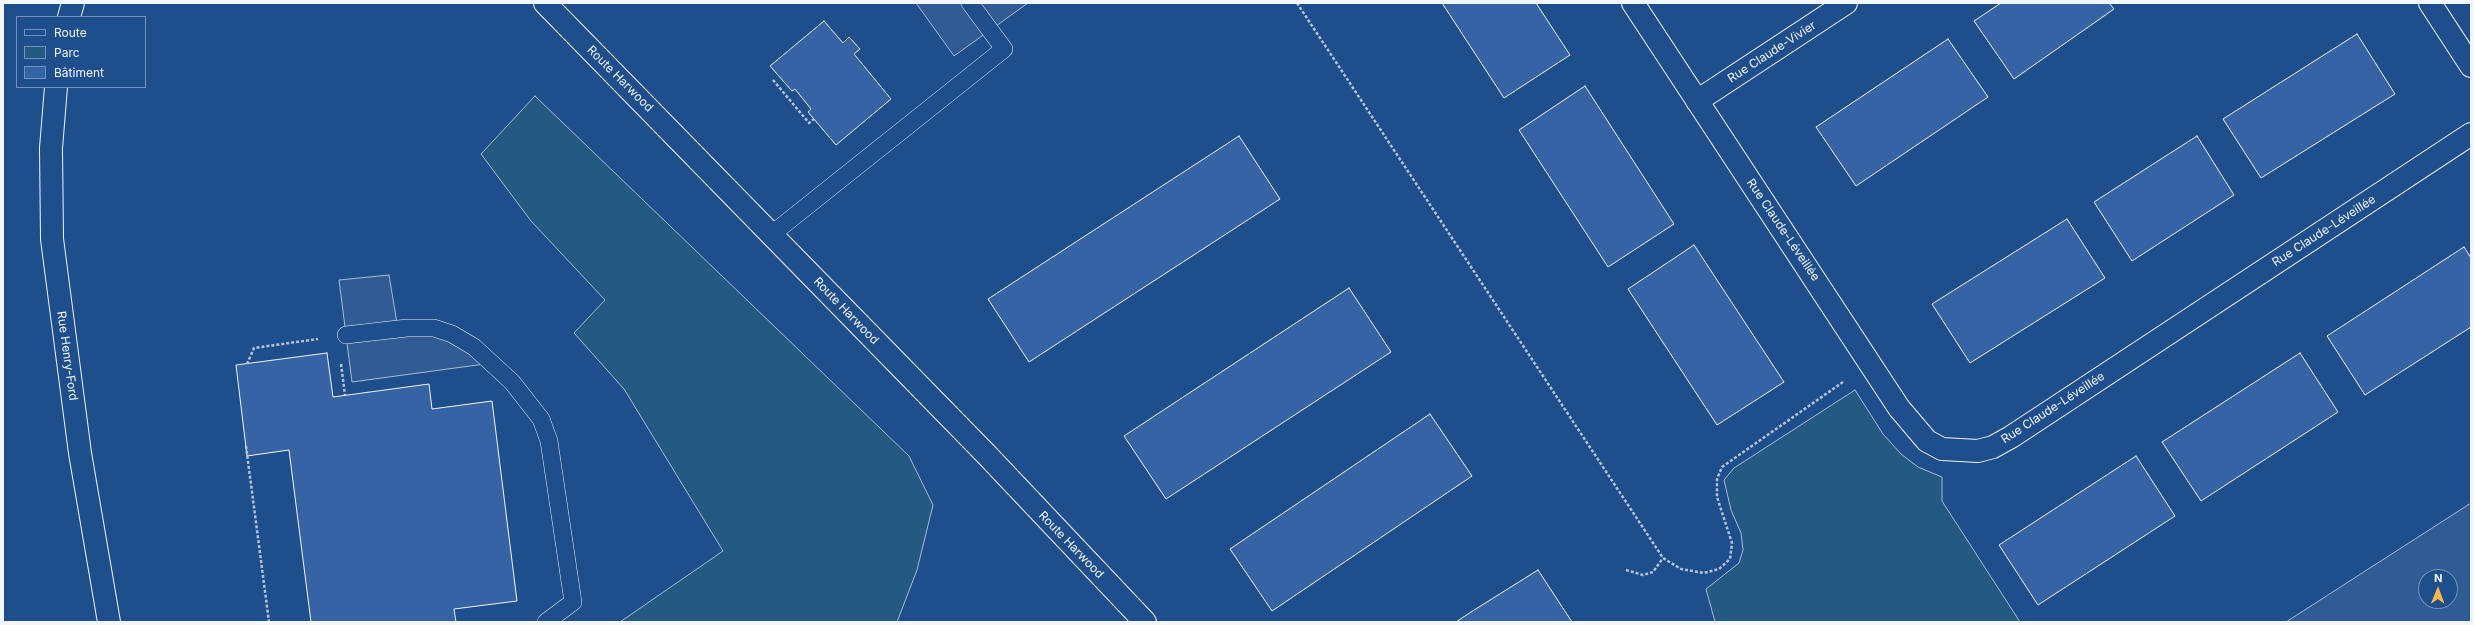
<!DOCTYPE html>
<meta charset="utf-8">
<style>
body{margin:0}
#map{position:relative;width:2474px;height:625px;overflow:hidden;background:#1f4e8c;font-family:Inter,sans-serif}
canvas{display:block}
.frame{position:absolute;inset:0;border:4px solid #f2f6ff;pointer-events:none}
.legend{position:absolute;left:16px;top:16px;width:130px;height:72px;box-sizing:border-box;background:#1f4e8c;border:1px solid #7391ba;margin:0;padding:5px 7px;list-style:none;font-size:12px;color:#f2f6ff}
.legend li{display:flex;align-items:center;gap:8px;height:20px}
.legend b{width:20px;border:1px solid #7391ba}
.north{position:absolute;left:2418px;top:569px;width:40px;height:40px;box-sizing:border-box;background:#1f4e8c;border:1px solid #7391ba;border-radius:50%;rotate:1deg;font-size:11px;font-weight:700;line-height:16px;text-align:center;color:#f2f6ff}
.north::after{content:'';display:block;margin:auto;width:14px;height:18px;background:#ffb74d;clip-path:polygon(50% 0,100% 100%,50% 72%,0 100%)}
</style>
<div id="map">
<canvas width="2474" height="625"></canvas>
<div class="frame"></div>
<ul class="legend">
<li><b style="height:5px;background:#1f4e8c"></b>Route</li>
<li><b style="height:11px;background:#245a82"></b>Parc</li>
<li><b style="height:11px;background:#3563a3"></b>Bâtiment</li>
</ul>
<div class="north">N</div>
</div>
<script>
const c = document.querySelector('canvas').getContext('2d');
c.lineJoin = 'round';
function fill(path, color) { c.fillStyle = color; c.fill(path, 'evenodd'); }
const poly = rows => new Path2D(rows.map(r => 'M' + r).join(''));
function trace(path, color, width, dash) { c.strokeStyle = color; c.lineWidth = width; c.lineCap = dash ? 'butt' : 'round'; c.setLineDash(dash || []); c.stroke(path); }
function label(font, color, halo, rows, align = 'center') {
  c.font = font + ' Inter,sans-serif'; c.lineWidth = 3; c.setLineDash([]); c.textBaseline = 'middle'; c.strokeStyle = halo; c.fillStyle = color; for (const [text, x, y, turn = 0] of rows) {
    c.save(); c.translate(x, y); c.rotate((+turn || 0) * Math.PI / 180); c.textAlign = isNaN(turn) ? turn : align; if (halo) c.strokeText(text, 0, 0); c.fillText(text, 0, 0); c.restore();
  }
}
const green = poly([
 [535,96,909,456,933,505,917,570,897,622,620,622,723,551,624,389,574,333,605,300,531,221,481,154,535,96],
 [1855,390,1883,434,1901,454,1918,467,1942,477,1942,501,2020,622,1715,622,1706,589,1739,563,1743,550,1741,533,1731,510,1724,480,1734,468,1855,390]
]);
const parking = poly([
 [916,3,1028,3,954,56,916,3],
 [389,275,398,329,434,328,492,363,352,382,339,280,389,275],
 [2471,503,2471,622,2286,622,2471,503],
 [2426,577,2450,577,2450,601,2426,601,2426,577]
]);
const building = poly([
 [1442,3,1536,3,1570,55,1504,98,1442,3],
 [2001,3,2109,3,2114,9,2014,79,1974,21,2001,3],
 [824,21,843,43,849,37,860,49,854,54,891,99,836,145,808,112,811,109,795,89,792,91,770,66,824,21],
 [2357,34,2395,94,2261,178,2223,119,2357,34],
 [1948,39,1988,97,1856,186,1816,127,1948,39],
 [1585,86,1674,224,1608,267,1519,130,1585,86],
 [1239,136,1280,199,1029,362,988,299,1239,136],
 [2197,136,2234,195,2132,261,2094,202,2197,136],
 [2067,219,2105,278,1970,363,1932,304,2067,219],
 [1694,245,1784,382,1717,425,1628,289,1694,245],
 [2464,247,2471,258,2471,327,2365,395,2327,336,2464,247],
 [1349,288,1391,352,1166,499,1124,436,1349,288],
 [327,353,333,397,429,384,432,409,492,401,517,601,454,609,456,622,311,622,289,450,247,456,236,365,327,353],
 [2300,353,2338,412,2201,501,2162,442,2300,353],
 [1430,414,1472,476,1272,611,1230,549,1430,414],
 [2136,456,2175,516,2038,605,1999,545,2136,456],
 [1538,570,1572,622,1456,622,1471,612,1538,570]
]);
const path = poly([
 [1297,3,1663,558,1681,569,1704,573,1719,569,1730,559,1732,543,1717,497,1717,479,1722,467,1843,382],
 [773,80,809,123,814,119],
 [247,364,254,348,318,339],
 [341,364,345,395],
 [246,446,269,622],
 [1626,570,1643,575,1653,572,1663,558]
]);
const service = poly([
 [772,234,1004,49,970,3],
 [346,335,407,328,434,328,452,334,474,347,512,382,541,419,549,441,573,602,546,622]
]);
const minor = poly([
 [1633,3,1899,408,1927,441,1942,449,1978,451,1993,447,2011,437,2471,134],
 [2430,3,2471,66],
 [1697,101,1846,3]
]);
const tertiary = poly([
 [69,17,73,3],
 [56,87,51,148,52,239,80,453,109,622]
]);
const secondary = poly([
 [545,3,986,454,1145,622]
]);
const streetNames = [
 ["Rue Claude-Vivier",1772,52,-33],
 ["Route Harwood",620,79,45],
 ["Rue Claude-Léveillée",1783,230,56],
 ["Rue Claude-Léveillée",2324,231,-33],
 ["Route Harwood",846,311,46],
 ["Rue Henry-Ford",67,356,82],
 ["Rue Claude-Léveillée",2053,408,-33],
 ["Route Harwood",1071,545,46]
];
fill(green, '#245a82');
trace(green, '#a8bbd7', 1);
fill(parking, '#305b95');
trace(parking, '#a8bbd7', 1);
fill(building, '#3563a3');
trace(building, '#f2f6ff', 1);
trace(service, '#f2f6ff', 18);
trace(minor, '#f2f6ff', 24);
trace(tertiary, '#f2f6ff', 24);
trace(secondary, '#f2f6ff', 24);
trace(path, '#b3c4dc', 2.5, [3, 2]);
trace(service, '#1f4e8c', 17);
trace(minor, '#1f4e8c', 22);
trace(tertiary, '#1f4e8c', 22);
trace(secondary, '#1f4e8c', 22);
label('12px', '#f2f6ff', '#1f4e8c', streetNames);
</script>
